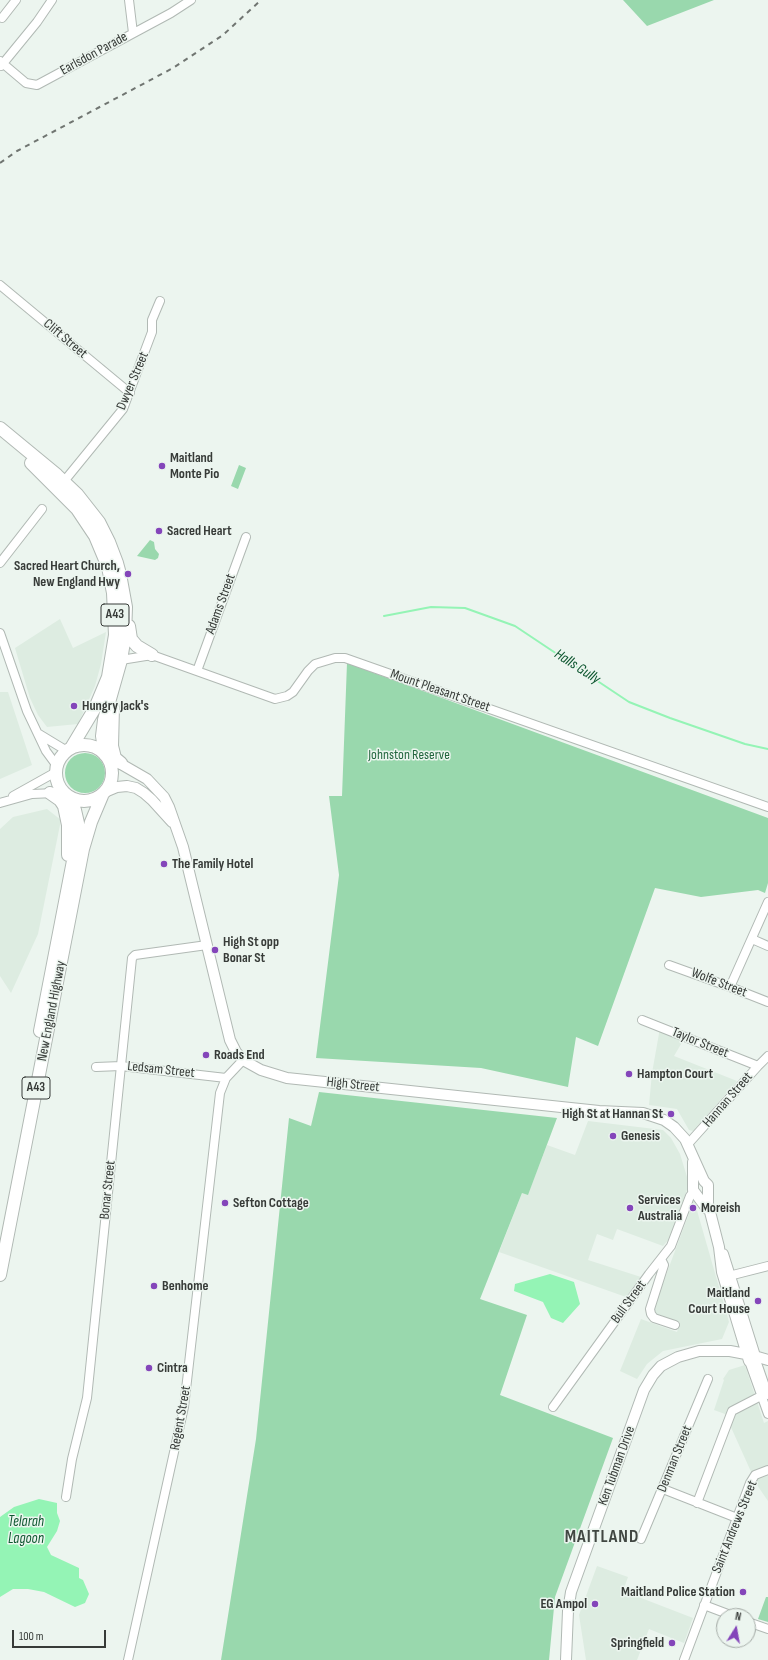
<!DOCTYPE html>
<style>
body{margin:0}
#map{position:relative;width:768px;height:1660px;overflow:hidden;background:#ecf5ef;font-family:"Sofia Sans Condensed",sans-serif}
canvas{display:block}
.north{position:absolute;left:716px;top:1608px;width:40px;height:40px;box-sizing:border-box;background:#ecf5ef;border:1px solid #a4aba6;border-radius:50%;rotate:11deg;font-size:11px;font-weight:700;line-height:16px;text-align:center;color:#373b38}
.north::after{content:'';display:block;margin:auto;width:14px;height:18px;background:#8445ba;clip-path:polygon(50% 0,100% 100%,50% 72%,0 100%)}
.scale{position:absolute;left:12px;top:1630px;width:94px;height:18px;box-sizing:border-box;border:2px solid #373b38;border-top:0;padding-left:5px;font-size:12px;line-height:14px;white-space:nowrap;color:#373b38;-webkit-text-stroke:3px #ecf5ef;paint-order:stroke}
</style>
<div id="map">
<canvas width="768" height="1660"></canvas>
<div class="north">N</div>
<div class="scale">100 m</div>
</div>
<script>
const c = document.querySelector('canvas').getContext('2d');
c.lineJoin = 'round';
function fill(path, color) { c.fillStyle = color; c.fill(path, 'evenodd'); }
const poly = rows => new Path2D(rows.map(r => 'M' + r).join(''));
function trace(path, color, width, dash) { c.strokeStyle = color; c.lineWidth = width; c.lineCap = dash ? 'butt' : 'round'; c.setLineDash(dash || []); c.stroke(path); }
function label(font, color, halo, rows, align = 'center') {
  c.font = font + ' "Sofia Sans Condensed",sans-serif'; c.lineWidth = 3; c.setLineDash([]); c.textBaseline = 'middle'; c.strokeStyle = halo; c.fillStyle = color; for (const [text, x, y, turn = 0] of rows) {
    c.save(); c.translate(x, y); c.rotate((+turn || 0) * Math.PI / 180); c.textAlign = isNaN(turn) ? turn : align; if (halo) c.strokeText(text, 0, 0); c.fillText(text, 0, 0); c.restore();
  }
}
const built = poly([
 [60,619,73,648,106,632,101,664,95,686,78,724,47,727,38,715,30,698,15,648],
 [0,692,8,692,32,765,0,779],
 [47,809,61,820,38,934,11,993,0,976,0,829,13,817],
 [660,1028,684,1039,674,1056,737,1081,693,1131,689,1130,677,1109,649,1105,652,1073],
 [588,1121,663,1130,671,1138,680,1154,688,1180,688,1187,670,1238,663,1246,617,1229,613,1240,597,1234,588,1260,641,1277,626,1297,499,1252,522,1193,528,1194,547,1145,575,1155],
 [694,1200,729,1322,722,1339,663,1351,647,1364,637,1379,620,1371,641,1319,677,1332,680,1323,654,1313,653,1310],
 [745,1365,764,1423,768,1421,768,1501,757,1485,725,1414,714,1410,724,1380,723,1379,729,1370],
 [597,1566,628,1577,623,1591,693,1618,684,1643,649,1629,637,1660,586,1660,579,1615]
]);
const green = poly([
 [623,0,714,0,647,26],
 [239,465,246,468,238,489,231,486],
 [150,540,154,542,155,549,159,554,158,558,155,560,137,556],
 [347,663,768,818,768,883,765,893,758,890,701,897,655,888,598,1046,576,1037,568,1087,481,1068,316,1058,339,875,329,796,342,796],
 '65 773a20 20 0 1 1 40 0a20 20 0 1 1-40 0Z',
 [319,1092,557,1118,528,1195,522,1193,480,1299,527,1315,500,1395,613,1438,555,1597,549,1660,221,1660,256,1439,289,1118,311,1126],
 [766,1597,768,1597,768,1622,758,1619]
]);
const water = poly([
 [550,1274,574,1282,580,1304,563,1323,551,1318,543,1302,514,1291,515,1284],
 [39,1499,57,1503,57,1513,60,1521,57,1531,47,1547,51,1555,79,1568,79,1578,83,1580,89,1594,85,1603,75,1607,44,1592,28,1589,13,1589,0,1597,0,1517,14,1507]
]);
const stream = poly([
 [384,616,431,607,465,608,515,626,629,702,670,718,745,744,768,749]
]);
const minor = poly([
 [129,0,133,33],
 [2,18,16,0],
 [0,61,26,83,37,85,171,13,191,0],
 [1,66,37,22,52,0],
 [0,285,130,393],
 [61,485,123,409,152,332,152,320,160,301],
 [0,563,42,509],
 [0,633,27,711,46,751,57,766],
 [121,660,152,655,275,699,287,696,293,692,308,671,315,664,335,658,345,658,768,807],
 [197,671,246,537],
 [39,734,67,751],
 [13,796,56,772],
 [0,803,32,794,55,793],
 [752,939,768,946],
 [669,965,730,987,768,1002],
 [730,987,768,902],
 [642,1020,758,1066],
 [96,1067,121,1066,226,1078],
 [688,1144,758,1066,768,1056],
 [661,1259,664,1265,650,1309,651,1314,654,1318,675,1325],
 [725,1277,768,1266],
 [749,1361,768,1414],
 [757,1363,768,1395],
 [553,1407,649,1274,671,1246,690,1196,694,1191],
 [663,1489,737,1518],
 [66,1497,72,1459,87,1398,132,958,135,955,207,945],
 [697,1503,732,1411,761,1396],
 [641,1539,708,1379],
 [704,1605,733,1616],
 [748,1622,768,1629],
 [128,1660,184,1407,220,1093,226,1078,243,1060],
 [684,1660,750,1483,755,1475,768,1470]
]);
const major = poly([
 [114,760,147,779,164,797,169,807,183,847,230,1040,236,1052,243,1060,261,1070,287,1078,306,1080,599,1111,643,1113,664,1120,674,1127,685,1139,704,1181,708,1185,708,1204,719,1247,722,1272,749,1361],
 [105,792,117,787,127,786,136,788,144,793,152,800,172,822],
 [693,1162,693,1190,707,1209],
 [723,1254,755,1356],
 [566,1660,568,1611,571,1592,644,1390,653,1375,661,1366,678,1357,699,1351,730,1351,751,1355,768,1360]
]);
const highway = poly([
 [0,428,57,475,77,494,99,522,109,542,117,563,120,574,126,607,125,636,121,660,104,720,102,736,105,755],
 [31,463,77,509,95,536,108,567,113,593,115,635,108,677,95,708,71,748],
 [129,626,131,639,137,646,152,655],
 [113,707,112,746,115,758,121,763],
 '56 773a28 28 0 1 1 56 0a28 28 0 1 1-56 0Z',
 [50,793,60,800,64,806,68,825,68,855],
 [40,1031,78,835,78,823,75,810,69,797],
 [0,1275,83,849,91,822,102,796]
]);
const rail = poly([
 [0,163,17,151,173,68,223,35,261,0]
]);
const markers = [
 [162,466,4,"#8445ba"],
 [159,531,4,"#8445ba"],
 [128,574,4,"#8445ba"],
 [74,706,4,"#8445ba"],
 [164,864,4,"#8445ba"],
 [215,950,4,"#8445ba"],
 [206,1055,4,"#8445ba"],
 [629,1074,4,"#8445ba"],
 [671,1114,4,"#8445ba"],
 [613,1136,4,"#8445ba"],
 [225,1203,4,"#8445ba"],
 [630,1208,4,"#8445ba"],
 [693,1208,4,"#8445ba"],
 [154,1286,4,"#8445ba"],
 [758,1301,4,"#8445ba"],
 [149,1368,4,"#8445ba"],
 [743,1592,4,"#8445ba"],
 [595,1604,4,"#8445ba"],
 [672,1643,4,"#8445ba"]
];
const shields = [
 [115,615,28],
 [36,1088,28]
];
const shieldNames = [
 ["A43",115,615],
 ["A43",36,1088]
];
const streetNames = [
 ["Earlsdon Parade",94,54,-29],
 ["Clift Street",65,339,40],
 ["Dwyer Street",133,381,-67],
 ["Adams Street",221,604,-70],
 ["Mount Pleasant Street",440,691,19],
 ["Wolfe Street",719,983,21],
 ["New England Highway",52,1011,-79],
 ["Taylor Street",700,1043,22],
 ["Ledsam Street",161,1070,6],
 ["High Street",353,1085,6],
 ["Hannan Street",728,1100,-49],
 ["Bonar Street",108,1190,-84],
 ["Bull Street",629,1302,-54],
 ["Regent Street",181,1418,-80],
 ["Denman Street",675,1459,-68],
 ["Ken Tubman Drive",617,1466,-70],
 ["Saint Andrews Street",735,1527,-68]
];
const poiNames = [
 ["Maitland",170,458],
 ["Monte Pio",170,474],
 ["Sacred Heart",167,531],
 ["Sacred Heart Church,",120,566,"right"],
 ["New England Hwy",120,582,"right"],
 ["Hungry Jack's",82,706],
 ["The Family Hotel",172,864],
 ["High St opp",223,942],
 ["Bonar St",223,958],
 ["Roads End",214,1055],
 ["Hampton Court",637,1074],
 ["High St at Hannan St",663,1114,"right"],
 ["Genesis",621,1136],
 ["Services",638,1200],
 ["Australia",638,1216],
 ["Sefton Cottage",233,1203],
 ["Moreish",701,1208],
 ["Benhome",162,1286],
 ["Maitland",750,1293,"right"],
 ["Court House",750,1309,"right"],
 ["Cintra",157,1368],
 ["Maitland Police Station",735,1592,"right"],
 ["EG Ampol",587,1604,"right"],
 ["Springfield",664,1643,"right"]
];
const parkNames = [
 ["Johnston Reserve",409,755]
];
const waterNames = [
 ["Halls Gully",577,667,33],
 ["Telarah",26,1522],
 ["Lagoon",26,1539]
];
const districtNames = [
 ["MAITLAND",602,1537]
];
fill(built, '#ddece1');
fill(green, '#99d8ad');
fill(water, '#94f4b5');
trace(stream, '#94f4b5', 2);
trace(minor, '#b1b9b4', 10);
trace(major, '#b1b9b4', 12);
trace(highway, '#b1b9b4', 14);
trace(minor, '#fff', 8);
trace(major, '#fff', 10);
trace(highway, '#fff', 12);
trace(rail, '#707571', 2, [5, 5]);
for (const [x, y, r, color] of markers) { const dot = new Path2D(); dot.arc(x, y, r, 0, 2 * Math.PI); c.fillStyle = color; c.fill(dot); trace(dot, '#ecf5ef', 1.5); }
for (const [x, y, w] of shields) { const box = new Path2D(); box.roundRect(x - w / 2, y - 11, w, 22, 3); c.fillStyle = '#ecf5ef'; c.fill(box); trace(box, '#373b38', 1); }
label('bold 13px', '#373b38', null, shieldNames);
label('14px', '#373b38', '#ecf5ef', streetNames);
label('bold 14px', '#373b38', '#ecf5ef', poiNames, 'left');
label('14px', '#21653d', '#ecf5ef', parkNames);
label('italic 15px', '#0e5730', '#ecf5ef', waterNames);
c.letterSpacing = '1px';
label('bold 18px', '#414742', '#ecf5ef', districtNames);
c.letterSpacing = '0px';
</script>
